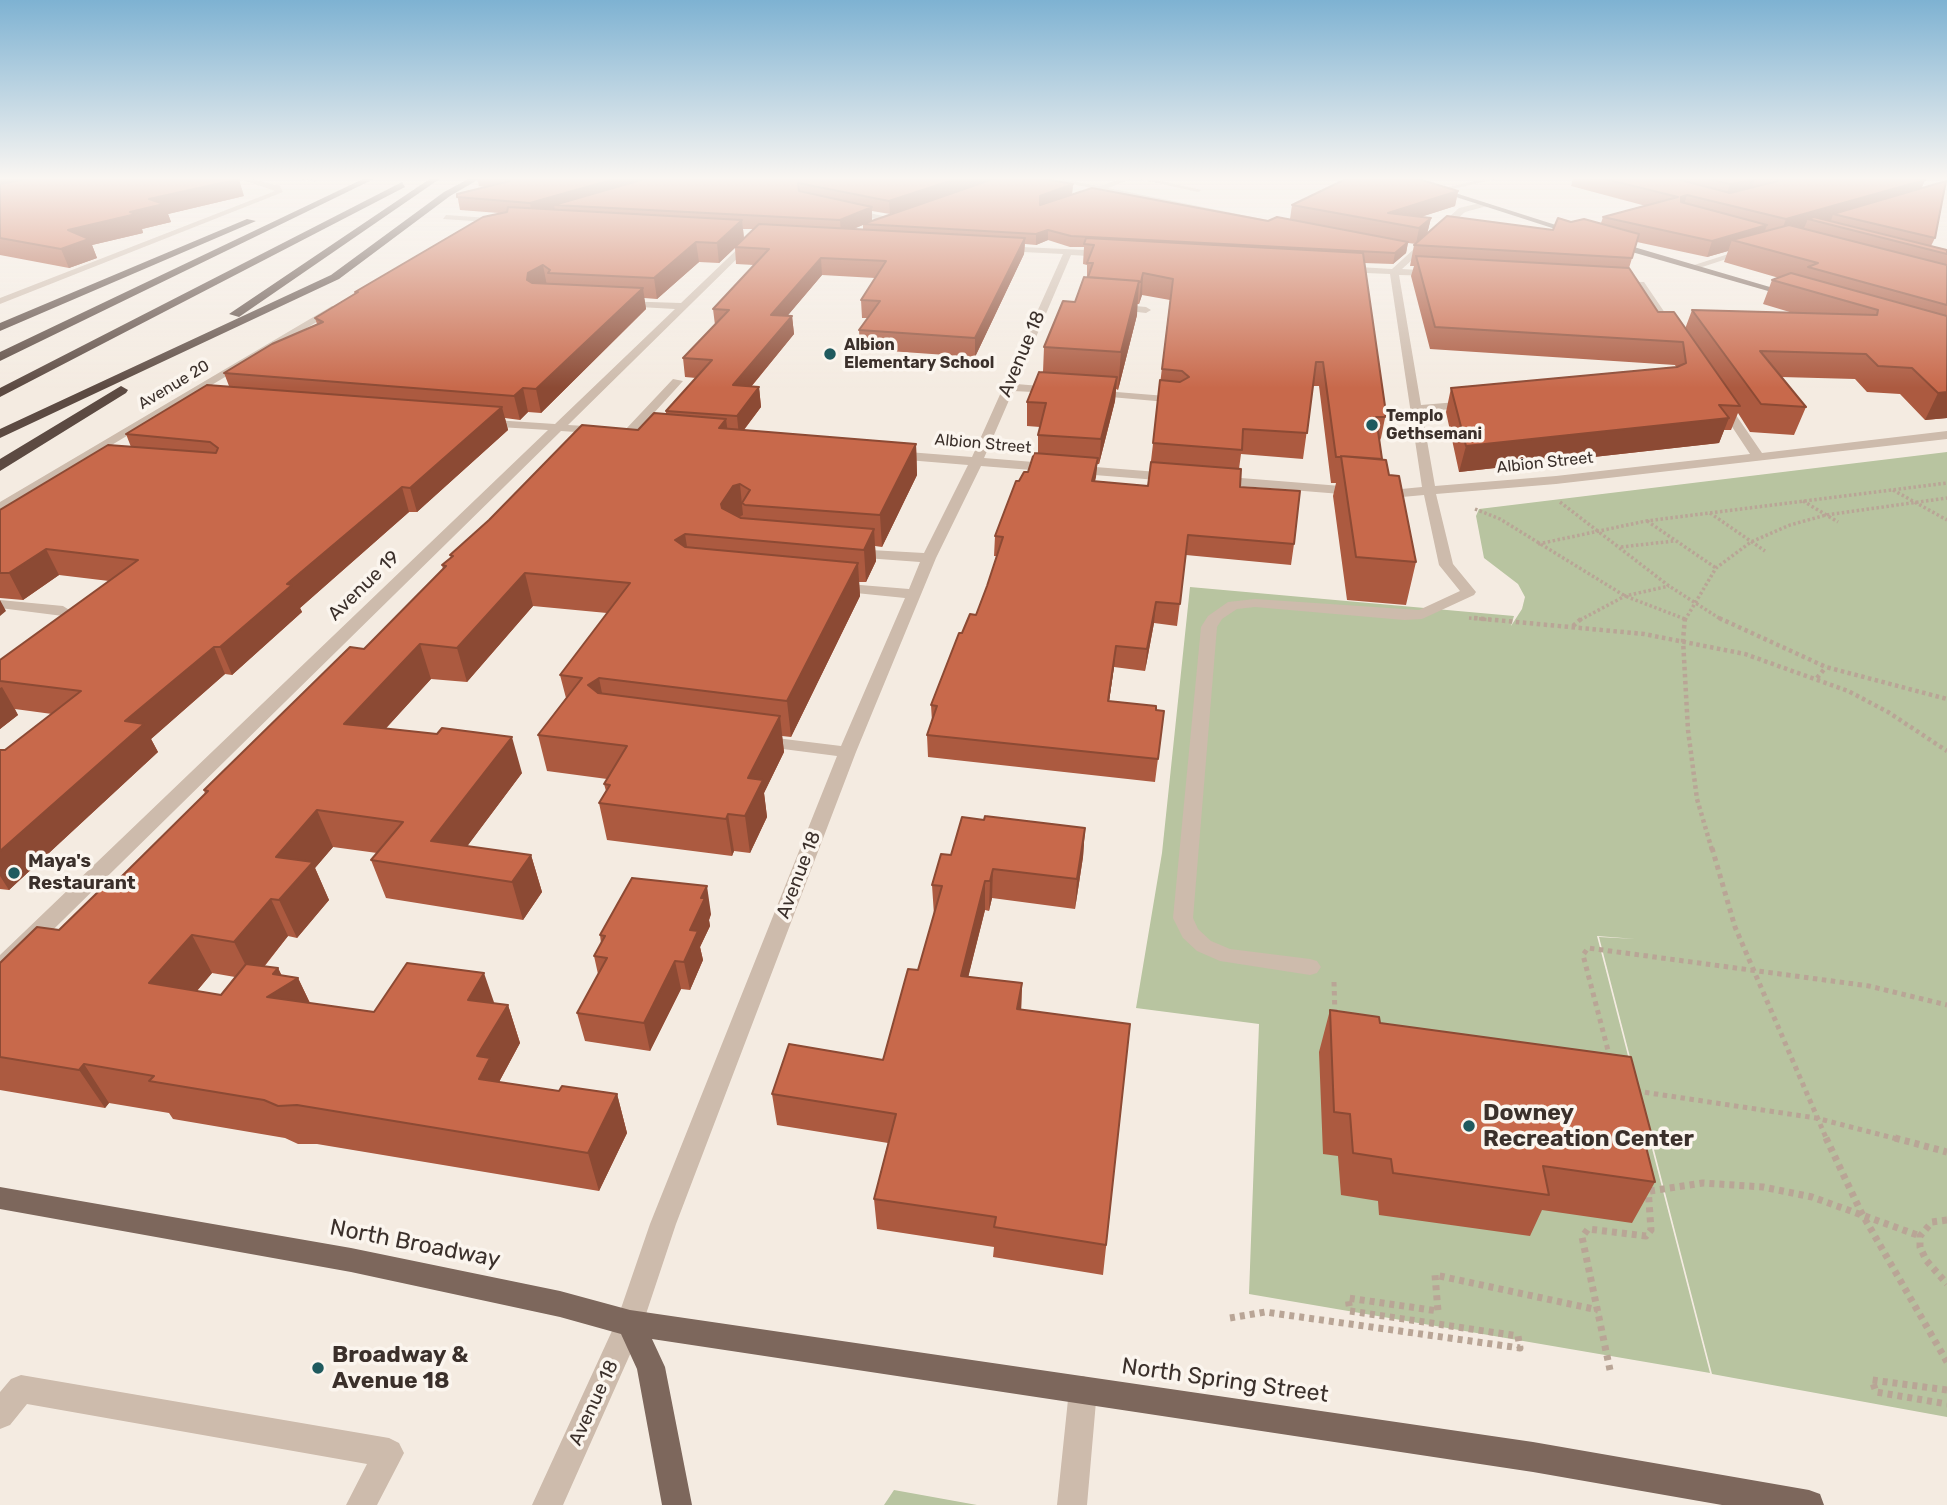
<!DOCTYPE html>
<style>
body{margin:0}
canvas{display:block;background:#f4ebe1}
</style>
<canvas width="1947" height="1505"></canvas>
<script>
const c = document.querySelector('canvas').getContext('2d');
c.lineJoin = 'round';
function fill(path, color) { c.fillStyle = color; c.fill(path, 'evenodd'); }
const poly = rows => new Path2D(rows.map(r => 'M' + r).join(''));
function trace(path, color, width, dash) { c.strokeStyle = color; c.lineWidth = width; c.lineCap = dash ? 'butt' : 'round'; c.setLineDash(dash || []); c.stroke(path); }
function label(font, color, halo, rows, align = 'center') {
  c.font = font + ' Rubik,sans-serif'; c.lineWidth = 7; c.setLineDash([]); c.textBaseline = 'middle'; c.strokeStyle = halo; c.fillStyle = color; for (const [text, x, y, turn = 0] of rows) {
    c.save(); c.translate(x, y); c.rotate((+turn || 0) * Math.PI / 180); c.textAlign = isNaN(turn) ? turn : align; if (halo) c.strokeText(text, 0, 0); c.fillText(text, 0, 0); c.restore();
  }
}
const green = poly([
 [1947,452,1947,1417,1712,1374,1599,937,1636,939,1597,936,1710,1373,1249,1294,1259,1024,1136,1008,1162,853,1190,587,1514,616,1511,626,1522,609,1525,597,1518,584,1484,558,1476,516,1479,509],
 [894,1490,977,1505,884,1505]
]);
const pathFar4 = poly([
 [298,178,317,181]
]);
const pathFar3 = poly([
 [1893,490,1947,520],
 [1803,501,1838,522],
 [1560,502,1669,586,1722,620],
 [1475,509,1500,519,1625,596,1685,619],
 [1710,513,1765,551],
 [1647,521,1716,568],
 [1538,544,1646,521,1947,483],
 [1621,547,1674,541],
 [1469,618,1493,620],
 [1580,620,1625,596,1669,586],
 [1685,620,1716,568,1751,542,1790,525,1826,515,1947,498]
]);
const pathFar2 = poly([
 [1474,618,1644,634,1745,654,1848,691,1888,712,1947,751],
 [1685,618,1683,640,1688,730,1697,799,1712,850],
 [1719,618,1826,667,1947,699],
 [1573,626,1582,618],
 [1817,678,1826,667]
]);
const pathFar1 = poly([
 [1712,848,1735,927,1827,1140],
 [1334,982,1335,1015],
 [1610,1058,1583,955,1588,948,1869,986,1947,1005],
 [1636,1091,1816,1118,1901,1140]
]);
const path = poly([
 [1826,1138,1861,1212,1947,1362],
 [1895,1138,1947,1152],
 [1650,1191,1703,1183,1763,1187,1812,1197,1920,1236],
 [1947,1220,1932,1222,1920,1236,1920,1247,1926,1260,1947,1284],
 [1230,1318,1265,1312,1520,1348,1518,1336,1350,1311,1348,1298,1438,1311,1435,1275,1598,1310],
 [1610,1370,1582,1237,1588,1229,1646,1236,1651,1230,1648,1187],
 [1947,1390,1872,1380,1876,1392,1947,1404]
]);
const minor = poly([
 [237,178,248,178,280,186,283,192,0,304,0,298,275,191,237,178],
 [1042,178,1056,178,1099,186,1124,178,1134,178,1108,188,1293,225,1289,228,1042,178],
 [1134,178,1147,178,1202,190,1198,192,1134,178],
 [1488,178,1501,178,1439,192,1435,190,1488,178],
 [1484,202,1487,206,1465,212,1402,269,1436,271,1439,272,1439,276,1399,275,1421,405,1469,401,1475,404,1469,407,1422,412,1435,486,1556,476,1750,454,1715,401,1721,398,1725,399,1762,453,1947,431,1947,439,1556,484,1436,494,1453,564,1476,592,1474,595,1422,619,1404,620,1255,607,1237,609,1222,619,1217,627,1193,918,1198,929,1211,941,1230,949,1310,959,1317,961,1321,967,1317,973,1310,975,1220,961,1197,951,1183,938,1173,918,1201,627,1208,616,1228,602,1255,599,1419,610,1460,591,1439,565,1424,495,1391,498,1216,484,1210,480,1216,476,1391,490,1422,487,1390,274,1342,272,1337,269,1342,266,1392,269,1459,208,1484,202],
 [849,209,893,218,894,220,890,222,846,213,849,209],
 [446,215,503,219,507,221,503,223,443,219,446,215],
 [749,238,756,240,568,425,602,427,608,431,606,434,561,431,8,974,0,976,0,955,548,430,483,426,479,425,479,419,555,424,675,309,621,306,618,305,618,301,681,303,749,238],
 [1000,246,1108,251,1112,254,1108,257,1071,255,1016,384,1053,387,1059,390,1053,393,1013,391,984,458,1170,473,1176,477,1170,481,981,466,936,558,856,752,676,1224,640,1332,563,1505,532,1505,617,1320,650,1224,837,756,760,746,751,741,760,736,841,746,905,598,836,591,829,587,836,583,909,589,920,562,852,557,845,553,852,549,924,553,968,465,895,459,889,455,895,451,972,457,1063,254,1003,251,1000,246],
 [1744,249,1751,251,1696,269,1688,267,1744,249],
 [1615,281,1644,282,1678,332,1677,334,1669,334,1638,287,1618,286,1613,283,1615,281],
 [1114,304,1146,307,1151,310,1146,313,1111,309,1109,307,1114,304],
 [332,306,340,308,0,512,0,502,332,306],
 [673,379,683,381,633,436,625,436,625,430,673,379],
 [1092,390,1178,397,1184,400,1178,403,1088,395,1086,393,1092,390],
 [0,600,63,606,71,611,63,616,0,608,0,600],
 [21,1375,389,1438,399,1443,404,1453,377,1505,346,1505,367,1464,27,1404,10,1425,0,1429,0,1392,11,1379,21,1375],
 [1083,1376,1093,1380,1097,1390,1087,1505,1057,1505,1069,1390,1073,1380,1083,1376]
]);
const major = poly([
 [1397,178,1408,178,1581,233,1574,235,1397,178],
 [1611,242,1617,242,1797,295,1789,297,1611,246,1611,242],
 [0,1187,351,1248,560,1291,630,1310,1533,1442,1809,1490,1820,1494,1824,1505,1722,1505,1533,1472,652,1339,665,1367,692,1505,662,1505,637,1369,621,1334,560,1317,351,1272,0,1209,0,1187]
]);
const highway = poly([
 [365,178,376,178,0,361,0,352,365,178],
 [431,178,441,178,239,317,229,314,431,178],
 [470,178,481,178,450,196,339,279,0,438,0,429,331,275,444,192,470,178],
 [402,182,405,187,0,397,0,388,402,182],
 [247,219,256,221,0,331,0,323,247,219],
 [121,386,128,390,126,393,0,471,0,459,121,386]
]);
const wall = poly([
 [0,178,244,196,168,214,171,222,142,229,143,233,92,245,97,258,69,268,0,255],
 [477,178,995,178,1073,184,1072,194,1268,221,1290,219,1292,205,1458,191,1455,206,1421,217,1431,218,1427,234,1553,230,1571,222,1601,223,1603,217,1646,206,1571,186,1573,178,1922,178,1922,188,1935,238,1931,246,1947,250,1947,418,1925,420,1900,394,1867,392,1855,379,1781,377,1806,407,1794,435,1750,432,1738,413,1731,430,1724,430,1719,443,1459,472,1446,412,1451,388,1676,367,1675,365,1430,349,1411,276,1414,266,1410,266,1414,245,1416,244,1408,243,1406,253,1393,264,1364,263,1386,413,1381,438,1379,442,1382,459,1389,475,1416,562,1406,605,1347,600,1333,496,1336,483,1331,483,1319,386,1313,386,1303,459,1241,454,1239,469,1240,487,1294,544,1291,565,1186,555,1177,626,1154,623,1145,671,1114,667,1109,701,1164,711,1155,782,928,757,927,735,932,722,931,705,962,633,976,615,987,586,997,556,994,556,995,536,1019,481,1028,472,1038,453,1038,435,1040,427,1027,426,1027,402,1043,372,1044,347,1075,302,1087,277,1087,265,1083,264,1084,247,1070,247,1048,240,1036,245,1025,244,1024,254,975,357,860,349,859,330,868,318,862,318,861,300,875,278,822,275,787,316,792,316,794,334,751,387,759,387,761,407,744,430,916,444,917,475,882,547,875,546,876,561,866,582,859,582,860,596,791,737,782,736,784,752,764,793,767,817,750,853,734,851,732,856,607,840,599,803,606,791,604,784,607,779,547,771,538,735,566,698,560,675,607,613,533,606,467,682,431,679,386,728,522,773,467,846,531,855,542,892,523,920,386,898,371,860,377,853,333,847,315,868,329,900,297,938,288,936,264,967,278,968,282,976,298,978,310,1003,374,1012,495,1003,508,1005,520,1043,499,1082,559,1091,617,1094,627,1133,599,1191,317,1144,298,1144,285,1138,173,1119,169,1113,109,1103,105,1108,0,1090,0,963,59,930,120,878,205,794,204,790,364,649,443,569,442,565,451,557,450,555,638,430,666,414,666,411,696,378,685,377,683,358,715,325,713,309,754,265,736,264,735,248,719,263,699,262,657,299,644,298,646,309,541,413,528,412,520,420,505,418,508,430,417,512,409,512,300,608,302,612,232,675,225,674,151,739,158,752,9,890,0,889,0,750,5,750,52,714,15,709,18,715,0,729,0,660,109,581,59,575,23,600,0,598,0,510,131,447,126,434,229,386,224,373,317,324,315,318,355,294,355,292,499,213,460,210,457,194,485,187,479,186],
 [950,194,872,221,872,211,890,214],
 [863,225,863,229,854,229,856,228],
 [743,229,753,229,744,239],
 [1637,242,1707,257,1728,251,1724,262,1779,278,1772,280,1763,304,1793,313,1692,310,1685,329,1658,312,1629,268],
 [1142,295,1170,300,1148,486,1095,481,1097,464,1099,464,1115,401,1116,389,1118,390,1137,315,1137,304,1139,304],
 [212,973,235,977,221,995,197,991],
 [984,820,1085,828,1083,857,1075,909,992,898,989,911,985,910,968,977,1022,983,1021,1010,1130,1024,1103,1275,993,1257,994,1247,877,1229,874,1199,888,1143,777,1125,772,1094,883,1060,918,970,934,915,932,885,951,855],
 [711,914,709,920,710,926,700,947,703,960,690,990,681,989,650,1051,585,1041,577,1013,598,974,594,956,601,943,600,935],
 [1330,1010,1380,1023,1653,1140,1647,1151,1655,1182,1632,1223,1542,1210,1530,1236,1379,1215,1378,1201,1341,1195,1338,1156,1323,1154,1319,1052]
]);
const shadedWall = poly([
 [0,178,91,178,0,194],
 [618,178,664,178,554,205,555,210,532,216,530,203],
 [959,178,995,178,890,214,889,201],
 [1912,178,1922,178,1920,182,1925,180,1919,195,1833,214,1831,221,1808,219,1804,228,1780,235,1786,219],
 [239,179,244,196,168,214,171,222,142,229,143,233,92,245,97,258,69,268,61,249,68,230,130,212,149,199],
 [1755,179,1750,194,1725,199,1730,184],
 [1073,184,1072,194,1039,215,1040,196],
 [1458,191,1455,206,1398,224,1388,213],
 [1687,195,1682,210,1681,197],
 [872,207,872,221,841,234,840,220],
 [1431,218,1427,234,1416,244,1419,228],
 [742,220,744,239,719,263,717,243],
 [1767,225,1761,241,1732,240,1728,251,1707,257,1712,241],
 [1048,230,1048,240,1036,245,1036,234],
 [1025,238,1024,254,975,357,975,338],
 [696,242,699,262,657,299,654,278],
 [1408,242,1406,253,1393,264,1395,253],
 [821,258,822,275,773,333,771,315],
 [543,265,547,286,533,294,527,280,528,273],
 [1143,273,1142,295,1139,304,1141,282],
 [1139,281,1137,315,1118,390,1121,352],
 [643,288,646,309,541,413,536,389],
 [792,316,794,334,736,405,733,385],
 [1117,377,1115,401,1099,464,1101,439],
 [759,387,761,407,739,436,737,416],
 [523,388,528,412,520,420,514,396],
 [1947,392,1947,418,1925,420,1938,393],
 [502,407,508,430,417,512,410,488],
 [1729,418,1719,443,1459,472,1466,446],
 [726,419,730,448,719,428],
 [916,444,917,475,882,547,880,515],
 [1098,458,1096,477,1090,501,1092,481],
 [740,484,743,515,737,518,725,536,721,504,733,486],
 [402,487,409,512,300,608,302,612,232,675,220,647,287,584],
 [874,529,876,561,866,582,864,550],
 [685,534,690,566,675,540],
 [46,549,59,575,23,600,9,573],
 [858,563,860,596,791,737,787,701],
 [525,573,533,606,467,682,457,648],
 [0,600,6,611,0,616],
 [1156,602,1154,623,1145,671,1147,649],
 [420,644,431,679,358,759,344,724],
 [1116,646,1114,667,1106,723,1108,701],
 [214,647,225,674,151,739,158,752,9,890,0,876,0,851,125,721],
 [599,678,606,713,588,685],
 [2,687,18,715,0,729,0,688],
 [780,716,784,752,764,793,767,817,750,853,745,816,748,778],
 [512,737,522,773,448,872,431,841],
 [317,810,333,847,315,868,329,900,297,938,279,900,276,857],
 [728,814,734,851,732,856,726,819],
 [1085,828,1083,857,1075,909,1077,879],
 [531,855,542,892,523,920,512,882],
 [993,869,992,898,989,911,990,881],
 [985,881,985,910,961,1006,961,976],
 [707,886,711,914,709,920,710,926,700,947,703,960,690,990,684,962,690,930,701,898],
 [271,899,288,936,253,980,234,942],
 [192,935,212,973,171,1021,149,983],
 [675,961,681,989,650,1051,644,1023],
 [278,968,286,985,298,978,316,1016,267,997,273,974],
 [484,973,497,1011,468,1000],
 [1022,983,1021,1014,1017,1009],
 [508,1005,520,1043,499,1082,479,1079,477,1056],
 [84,1064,109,1103,105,1108,79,1070],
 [617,1094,627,1133,599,1191,588,1153]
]);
const building = poly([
 [31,178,235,178,239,179,149,199,164,204,130,212,136,214,68,230,89,239,61,249,0,238,0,184,31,178],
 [497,178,618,178,530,203,457,197,457,194,510,181,497,178],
 [648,178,959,178,889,201,798,183,799,191,872,207,840,220,554,205,648,178],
 [996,178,1039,178,1073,184,1040,196,1040,205,1092,188,1268,221,1277,217,1408,242,1395,253,1071,236,1048,230,1036,234,863,224,996,178],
 [1348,178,1415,178,1458,191,1388,213,1431,218,1419,228,1292,205,1348,178],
 [1601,178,1673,178,1730,193,1778,181,1776,178,1913,178,1925,180,1786,219,1687,195,1681,197,1681,202,1767,225,1712,241,1603,217,1678,197,1601,178],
 [1703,178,1752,178,1755,179,1730,184,1703,178],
 [1946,181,1935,238,1833,214,1946,181],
 [508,207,742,220,717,243,696,242,654,278,548,273,550,270,543,265,528,273,527,280,532,283,643,288,536,389,523,388,514,396,224,373,272,344,323,322,315,318,358,292,355,292,483,217,507,212,508,207],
 [1447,216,1553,230,1558,218,1571,222,1584,219,1639,234,1632,258,1414,245,1447,216],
 [1814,217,1947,250,1947,254,1808,219,1814,217],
 [759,224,1025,238,975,338,859,330,880,301,861,300,886,261,821,258,771,315,792,316,733,385,759,387,737,416,666,411,712,360,683,358,729,310,713,309,769,249,735,247,759,224],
 [1789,225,1947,265,1947,305,1808,267,1818,263,1732,240,1789,225],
 [1086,238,1363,253,1386,413,1385,417,1376,417,1382,459,1341,456,1341,457,1336,457,1323,362,1316,362,1307,433,1243,429,1242,450,1153,443,1160,380,1180,382,1189,377,1182,371,1162,369,1173,279,1143,273,1141,282,1139,282,1139,281,1088,277,1093,263,1087,263,1094,245,1084,244,1086,238],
 [1416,256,1629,268,1658,312,1674,312,1740,406,1719,405,1729,418,1466,446,1451,388,1677,367,1686,363,1683,342,1435,327,1416,256],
 [1791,273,1947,316,1947,392,1938,393,1912,368,1878,366,1866,354,1760,351,1806,407,1761,404,1692,310,1877,315,1878,310,1772,280,1791,273],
 [1084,277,1139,281,1121,352,1044,347,1063,301,1075,302,1084,277],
 [1039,372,1117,377,1101,439,1038,435,1046,403,1027,402,1039,372],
 [207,385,502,407,410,488,402,487,287,584,292,585,220,647,214,647,125,721,144,724,0,851,0,750,5,750,81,691,0,681,0,660,138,560,46,549,9,573,0,573,0,510,108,445,216,453,218,448,210,442,126,434,207,385],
 [654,413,726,419,719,428,916,444,880,515,745,505,742,503,750,490,740,484,733,486,721,504,722,508,741,518,874,529,864,550,685,534,675,540,685,547,858,563,787,701,599,678,588,685,598,693,780,716,748,778,763,780,745,816,728,814,726,819,599,803,610,785,604,784,627,746,538,735,582,678,560,675,630,583,525,573,457,648,420,644,344,724,437,734,442,728,512,737,431,841,531,855,512,882,371,860,403,822,317,810,276,857,313,862,279,900,271,899,234,942,192,935,149,983,221,995,246,964,278,968,273,974,298,978,267,997,374,1012,407,963,484,973,468,1000,508,1005,477,1056,490,1058,479,1079,559,1091,562,1086,617,1094,588,1153,297,1105,278,1106,264,1100,149,1081,154,1076,84,1064,79,1070,0,1057,0,963,37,927,59,930,100,890,116,877,120,878,208,791,204,790,350,647,364,649,446,566,442,565,453,556,450,555,489,520,582,425,638,430,654,413],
 [1034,453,1098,458,1092,481,1148,486,1151,462,1241,469,1240,487,1300,491,1294,544,1188,535,1180,604,1156,602,1147,649,1116,646,1108,701,1156,706,1156,710,1164,711,1158,759,927,735,937,706,931,705,959,633,962,633,970,614,976,615,987,586,1003,537,995,536,1006,507,1016,481,1019,481,1024,472,1028,472,1034,453],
 [1341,456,1386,460,1389,475,1399,476,1416,562,1356,557,1341,456],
 [985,816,1085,828,1077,879,993,869,990,881,985,881,961,976,1022,983,1017,1009,1130,1024,1106,1245,994,1227,996,1217,874,1199,896,1114,772,1094,789,1044,883,1060,908,969,918,970,942,886,932,885,941,854,951,855,962,817,984,820,985,816],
 [632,878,707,886,701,898,705,898,690,930,698,931,684,962,675,961,644,1023,577,1013,607,958,594,956,605,936,600,935,632,878],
 [1330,1010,1379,1017,1380,1023,1631,1057,1653,1140,1644,1139,1655,1182,1543,1166,1549,1195,1393,1173,1391,1159,1353,1153,1350,1114,1334,1112,1330,1010]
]);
const markers = [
 [830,354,7,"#1f5a5e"],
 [1372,425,7,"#1f5a5e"],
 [14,873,7,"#1f5a5e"],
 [1469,1126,7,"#1f5a5e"],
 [318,1368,7,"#1f5a5e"]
];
const farPoinames = [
 ["Albion",844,345],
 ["Elementary School",844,363],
 ["Templo",1386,416],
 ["Gethsemani",1386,434]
];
const farStreetnames = [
 ["Avenue 20",174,385,-31],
 ["Albion Street",983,444,5],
 ["Albion Street",1545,463,-6]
];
const streetNames = [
 ["Avenue 18",1022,354,-67],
 ["Avenue 19",364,586,-44],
 ["Avenue 18",799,875,-69],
 ["Avenue 18",594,1403,-65]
];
const poiNames = [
 ["Maya's",28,862],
 ["Restaurant",28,884]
];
const nearPoinames = [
 ["Downey",1483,1113],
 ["Recreation Center",1483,1139],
 ["Broadway &",332,1355],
 ["Avenue 18",332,1381]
];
const nearStreetnames = [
 ["North Broadway",415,1244,11],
 ["North Spring Street",1225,1381,8]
];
fill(green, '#b8c4a0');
trace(pathFar4, '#b9a596', 2, [2, 2]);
trace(pathFar3, '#b9a596', 3.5, [2.5, 2.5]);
trace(pathFar2, '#b9a596', 4.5, [3.5, 3.5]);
trace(pathFar1, '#b9a596', 5, [4.5, 4.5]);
trace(path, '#b9a596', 7, [5, 5]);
fill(minor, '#cdbbac');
fill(major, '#7d675c');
fill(highway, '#5c4a42');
fill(wall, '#ac5a40');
fill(shadedWall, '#8c4a34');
fill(building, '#c8694b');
trace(building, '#8c4a34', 2);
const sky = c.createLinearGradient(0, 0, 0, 388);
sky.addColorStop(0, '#7eb2d2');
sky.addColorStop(0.46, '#faf6f2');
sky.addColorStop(1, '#faf6f200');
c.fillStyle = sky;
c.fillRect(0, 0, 1947, 388);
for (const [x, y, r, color] of markers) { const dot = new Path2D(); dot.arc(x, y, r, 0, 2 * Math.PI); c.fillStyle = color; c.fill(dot); trace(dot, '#fbf5ee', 2.5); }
label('bold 16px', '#3b302b', '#fbf5ee', farPoinames, 'left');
label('16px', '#3b302b', '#fbf5ee', farStreetnames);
label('19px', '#3b302b', '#fbf5ee', streetNames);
label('bold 19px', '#3b302b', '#fbf5ee', poiNames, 'left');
label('bold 23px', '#3b302b', '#fbf5ee', nearPoinames, 'left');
label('23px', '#3b302b', '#fbf5ee', nearStreetnames);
</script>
